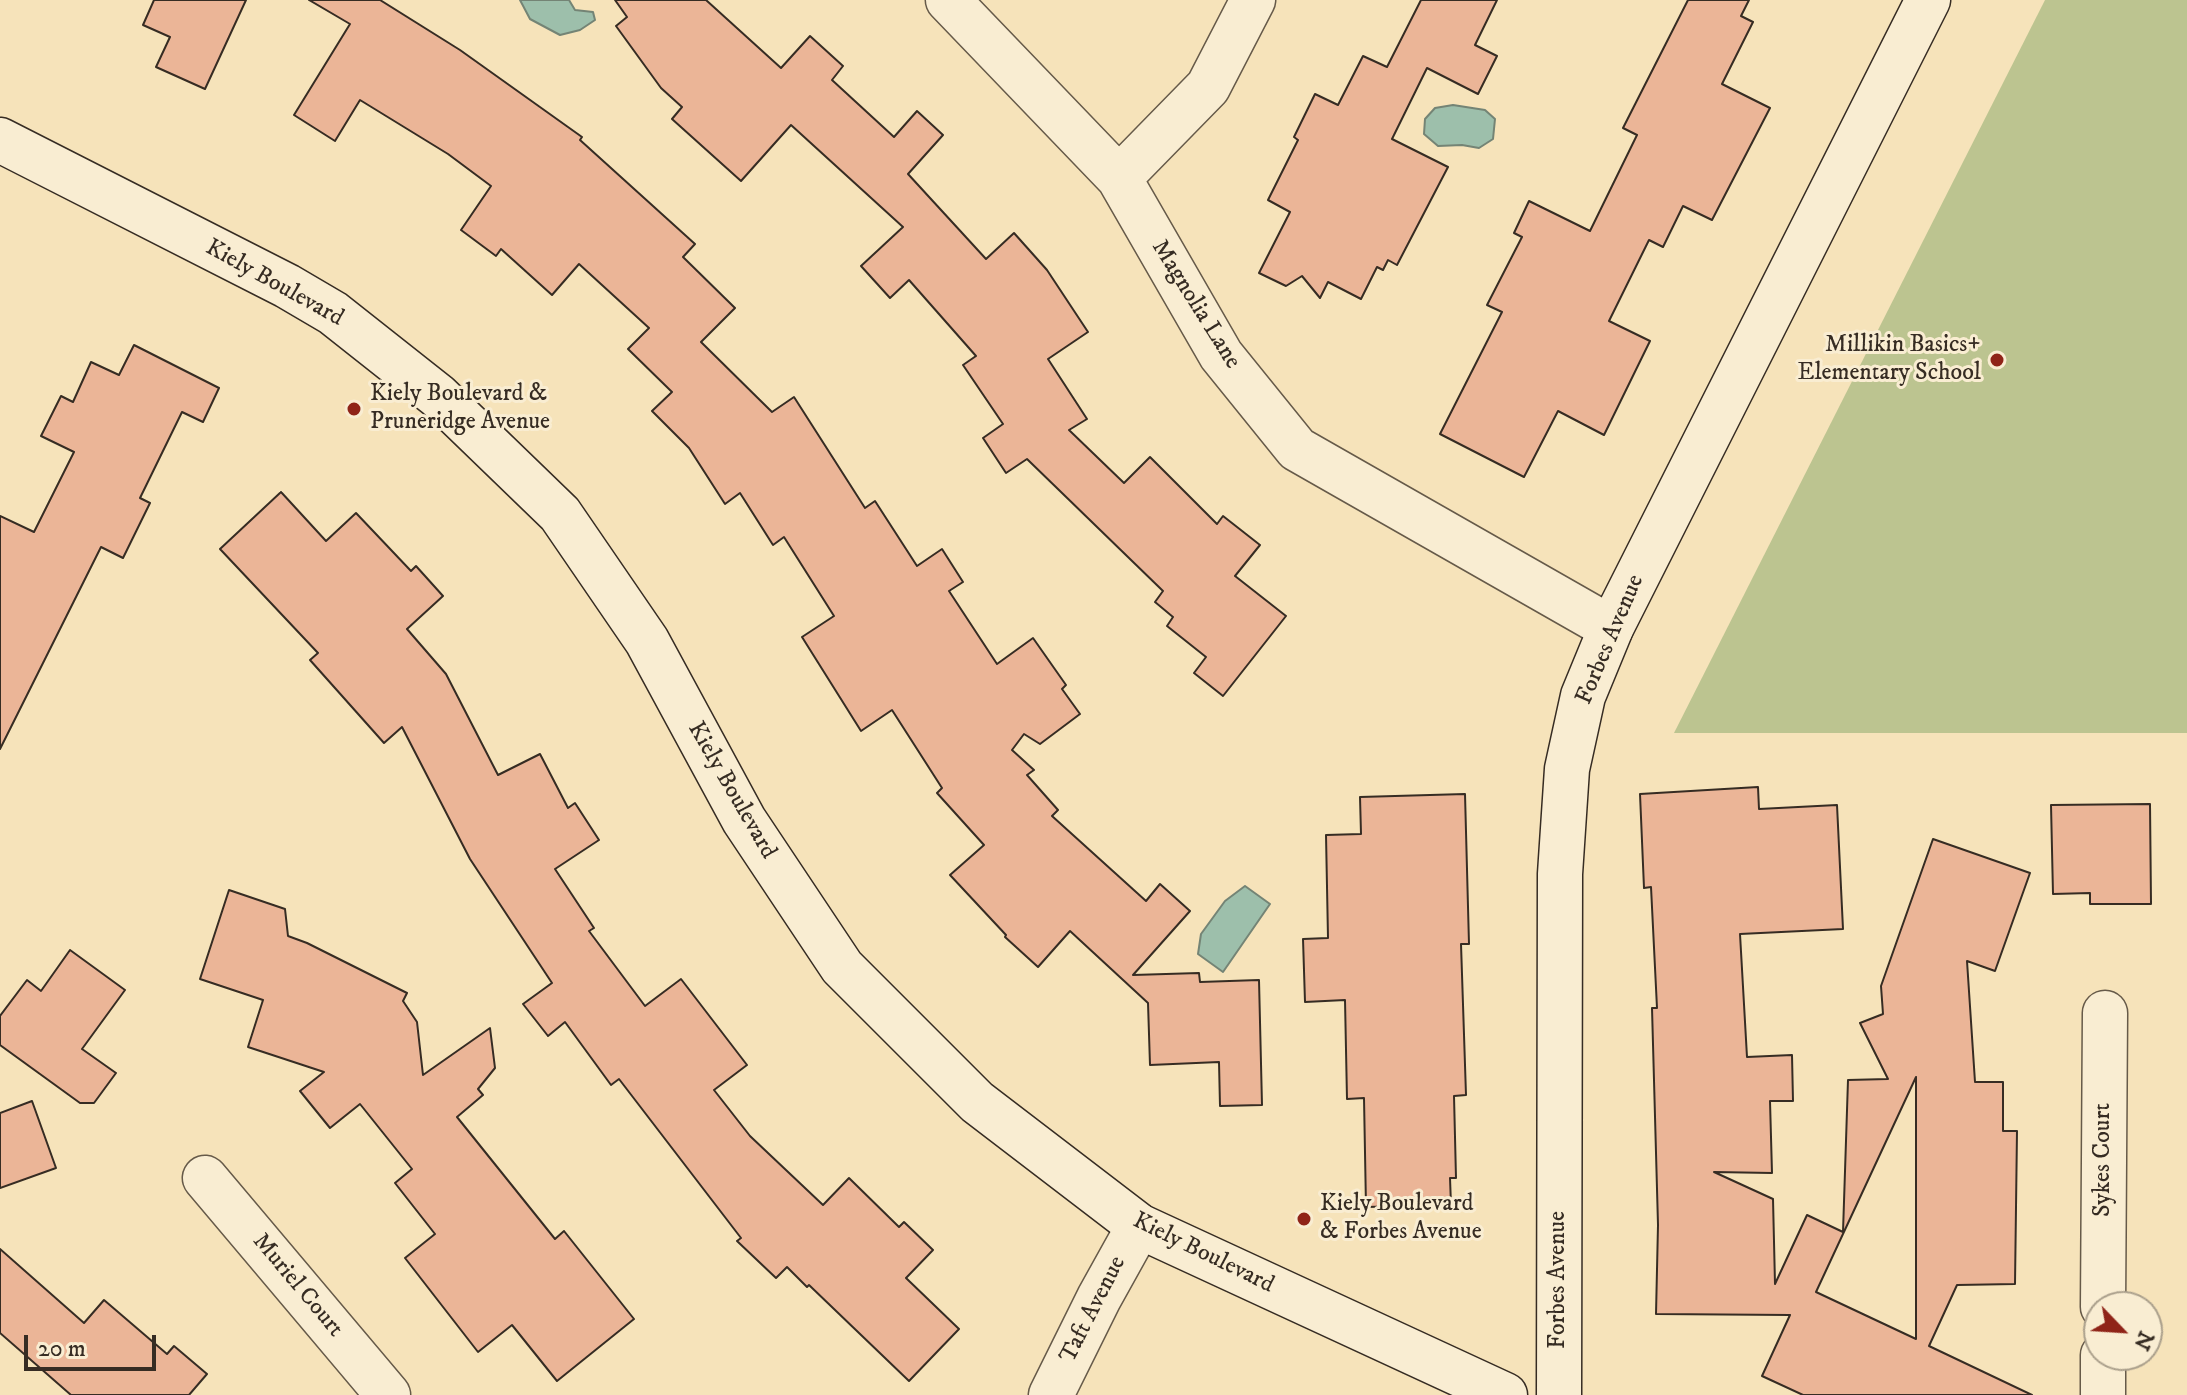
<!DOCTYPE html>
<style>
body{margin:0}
#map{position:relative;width:2187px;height:1395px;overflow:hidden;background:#f6e3ba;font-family:"IM FELL DW Pica",serif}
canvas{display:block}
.north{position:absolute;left:2083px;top:1291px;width:80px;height:80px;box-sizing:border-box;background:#f9edd2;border:2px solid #aba08c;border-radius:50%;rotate:115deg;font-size:22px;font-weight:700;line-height:32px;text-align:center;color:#362c23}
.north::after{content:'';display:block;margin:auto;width:28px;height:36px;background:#8f2418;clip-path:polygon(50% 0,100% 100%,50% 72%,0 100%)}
.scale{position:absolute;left:24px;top:1335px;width:132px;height:36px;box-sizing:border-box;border:4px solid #362c23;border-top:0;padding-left:10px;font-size:24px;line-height:28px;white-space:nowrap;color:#362c23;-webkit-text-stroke:6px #f9edd2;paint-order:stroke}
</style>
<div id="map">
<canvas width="2187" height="1395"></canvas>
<div class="north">N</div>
<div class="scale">20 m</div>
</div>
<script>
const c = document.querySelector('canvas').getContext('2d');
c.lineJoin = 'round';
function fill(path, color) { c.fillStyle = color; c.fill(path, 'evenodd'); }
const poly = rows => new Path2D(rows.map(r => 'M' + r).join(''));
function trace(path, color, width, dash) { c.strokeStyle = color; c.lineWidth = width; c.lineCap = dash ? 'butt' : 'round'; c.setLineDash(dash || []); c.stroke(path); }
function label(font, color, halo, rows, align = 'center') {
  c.font = font + ' "IM FELL DW Pica",serif'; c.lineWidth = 6; c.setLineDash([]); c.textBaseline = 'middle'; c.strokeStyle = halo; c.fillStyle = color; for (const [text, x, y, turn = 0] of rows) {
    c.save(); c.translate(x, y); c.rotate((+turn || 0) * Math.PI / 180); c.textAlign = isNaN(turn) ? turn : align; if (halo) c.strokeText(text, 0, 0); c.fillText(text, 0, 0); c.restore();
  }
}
const green = poly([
 [2045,0,2187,0,2187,733,1674,733]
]);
const water = poly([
 [520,0,569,0,575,10,593,12,595,20,580,30,560,35,530,19,520,0],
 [1453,105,1485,110,1495,119,1493,139,1479,148,1462,145,1438,146,1424,134,1425,119,1435,108,1453,105],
 [1245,886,1270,904,1223,972,1198,954,1201,934,1225,901,1245,886]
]);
const building = poly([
 [154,0,246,0,205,89,156,67,170,37,143,25,154,0],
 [309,0,380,0,460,50,582,137,580,140,695,244,683,257,735,308,701,342,772,412,794,397,865,508,875,501,917,566,942,549,963,582,949,591,997,664,1033,638,1066,685,1062,689,1080,714,1040,744,1024,734,1012,750,1034,770,1027,775,1058,810,1052,816,1146,901,1160,884,1190,911,1133,975,1199,973,1200,982,1259,980,1262,1105,1220,1106,1219,1062,1150,1065,1148,1003,1070,931,1038,967,1005,937,1006,935,950,875,984,845,937,793,942,788,892,710,861,731,802,637,834,616,784,537,773,545,740,493,725,504,689,448,652,411,672,392,628,349,649,328,579,264,552,295,501,249,496,256,461,230,491,186,448,154,360,100,335,141,294,115,350,24,309,0],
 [615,0,706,0,781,68,810,36,843,66,832,80,894,137,917,111,943,135,908,174,986,259,1014,233,1047,270,1088,332,1048,359,1087,419,1069,430,1124,483,1150,457,1217,524,1223,516,1260,545,1235,576,1286,616,1223,696,1194,673,1206,657,1167,626,1173,617,1155,602,1163,591,1027,459,1006,473,983,438,1003,424,963,365,976,356,909,280,890,298,861,266,903,227,791,125,741,181,672,119,682,107,661,88,616,26,627,17,615,0],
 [1421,0,1497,0,1475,45,1497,56,1478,94,1427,68,1392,139,1448,167,1397,265,1388,260,1383,270,1377,267,1361,299,1328,282,1320,298,1302,276,1286,286,1259,273,1290,212,1268,200,1298,140,1294,137,1315,94,1338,105,1363,56,1387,67,1421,0],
 [1688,0,1749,0,1741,16,1753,22,1722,84,1770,108,1712,220,1683,206,1663,247,1649,240,1609,321,1650,341,1604,435,1558,411,1524,477,1440,434,1502,312,1487,305,1522,237,1514,233,1529,201,1590,231,1637,135,1623,128,1688,0],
 [134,345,219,388,203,422,182,412,140,498,150,503,123,558,101,547,0,749,0,516,34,532,74,452,41,436,61,396,73,402,91,362,119,375,134,345],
 [281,492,326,541,356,513,411,571,416,566,443,596,407,629,446,674,498,775,540,754,568,808,575,803,599,840,555,869,594,928,589,931,645,1006,681,979,747,1065,714,1090,750,1136,823,1205,849,1178,899,1227,904,1222,933,1250,906,1278,959,1329,909,1381,809,1285,807,1287,787,1267,776,1278,737,1241,741,1238,619,1079,611,1085,565,1022,548,1036,523,1004,552,983,470,859,402,727,384,743,310,660,318,653,220,549,281,492],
 [1758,787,1759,809,1837,805,1843,929,1740,934,1747,1057,1792,1055,1793,1101,1770,1101,1772,1173,1714,1172,1773,1199,1775,1284,1807,1215,1843,1232,1848,1080,1888,1079,1860,1023,1883,1014,1881,986,1933,839,2030,873,1995,971,1967,961,1975,1082,2003,1082,2003,1131,2017,1131,2015,1284,1957,1285,1929,1346,2032,1395,1803,1395,1762,1376,1790,1315,1656,1314,1658,1225,1652,1008,1657,1008,1651,887,1644,888,1640,794,1758,787],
 [1916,1077,1916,1339,1816,1292,1916,1077],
 [1465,794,1469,944,1461,944,1466,1095,1454,1096,1456,1178,1450,1178,1451,1205,1366,1207,1364,1098,1347,1099,1345,1000,1305,1002,1303,939,1328,938,1326,835,1361,834,1360,797,1465,794],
 [2150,804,2151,904,2090,904,2090,893,2053,894,2051,805,2150,804],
 [229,890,285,909,288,936,307,943,407,993,403,1001,417,1022,423,1075,490,1028,495,1068,478,1089,483,1095,457,1117,555,1239,564,1231,634,1319,557,1381,512,1325,478,1352,405,1258,435,1234,395,1183,412,1169,360,1104,330,1128,300,1091,324,1072,248,1047,263,1000,200,979,229,890],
 [70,950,125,990,82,1049,116,1073,94,1103,80,1103,0,1045,0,1016,27,980,41,991,70,950],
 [32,1101,56,1168,0,1188,0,1113,32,1101],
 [0,1249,84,1323,104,1300,167,1354,174,1346,207,1374,189,1395,71,1395,0,1333,0,1249]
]);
const street = poly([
 [948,0,1119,178,1221,355,1297,449,1611,628],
 [1119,178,1208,87,1253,0],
 [205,1178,388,1395],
 [2103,1307,2105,1013],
 [1051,1395,1099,1298,1139,1226],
 [2103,1395,2103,1355]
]);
const secondary = poly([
 [0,140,287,286,333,313,438,396,560,514,647,641,744,820,842,967,977,1102,1139,1226,1505,1395],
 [1559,1395,1560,874,1567,769,1583,696,1611,628,1928,0]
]);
const markers = [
 [1997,360,8,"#8f2418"],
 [354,409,8,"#8f2418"],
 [1304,1219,8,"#8f2418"]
];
const streetNames = [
 ["Kiely Boulevard",274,284,29],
 ["Magnolia Lane",1195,305,58],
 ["Forbes Avenue",1611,640,-67],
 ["Kiely Boulevard",731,791,60],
 ["Sykes Court",2104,1160,-90],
 ["Kiely Boulevard",1203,1254,26],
 ["Forbes Avenue",1559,1280,-90],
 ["Muriel Court",297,1286,50],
 ["Taft Avenue",1094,1310,-63]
];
const poiNames = [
 ["Millikin Basics+",1981,346,"right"],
 ["Elementary School",1981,374,"right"],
 ["Kiely Boulevard &",370,395],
 ["Pruneridge Avenue",370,423],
 ["Kiely Boulevard",1320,1205],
 ["& Forbes Avenue",1320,1233]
];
fill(green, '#bcc490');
fill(water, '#9dbfab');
trace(water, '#748475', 2);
fill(building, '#ebb597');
trace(building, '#362c23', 2);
trace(street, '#665a49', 47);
trace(secondary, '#362c23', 47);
trace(street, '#f9edd2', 44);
trace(secondary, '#f9edd2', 44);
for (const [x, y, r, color] of markers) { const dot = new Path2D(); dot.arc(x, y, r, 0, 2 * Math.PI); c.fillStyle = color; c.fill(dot); trace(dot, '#f9edd2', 3); }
label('24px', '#362c23', '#f9edd2', streetNames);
label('24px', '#362c23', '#f9edd2', poiNames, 'left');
</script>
